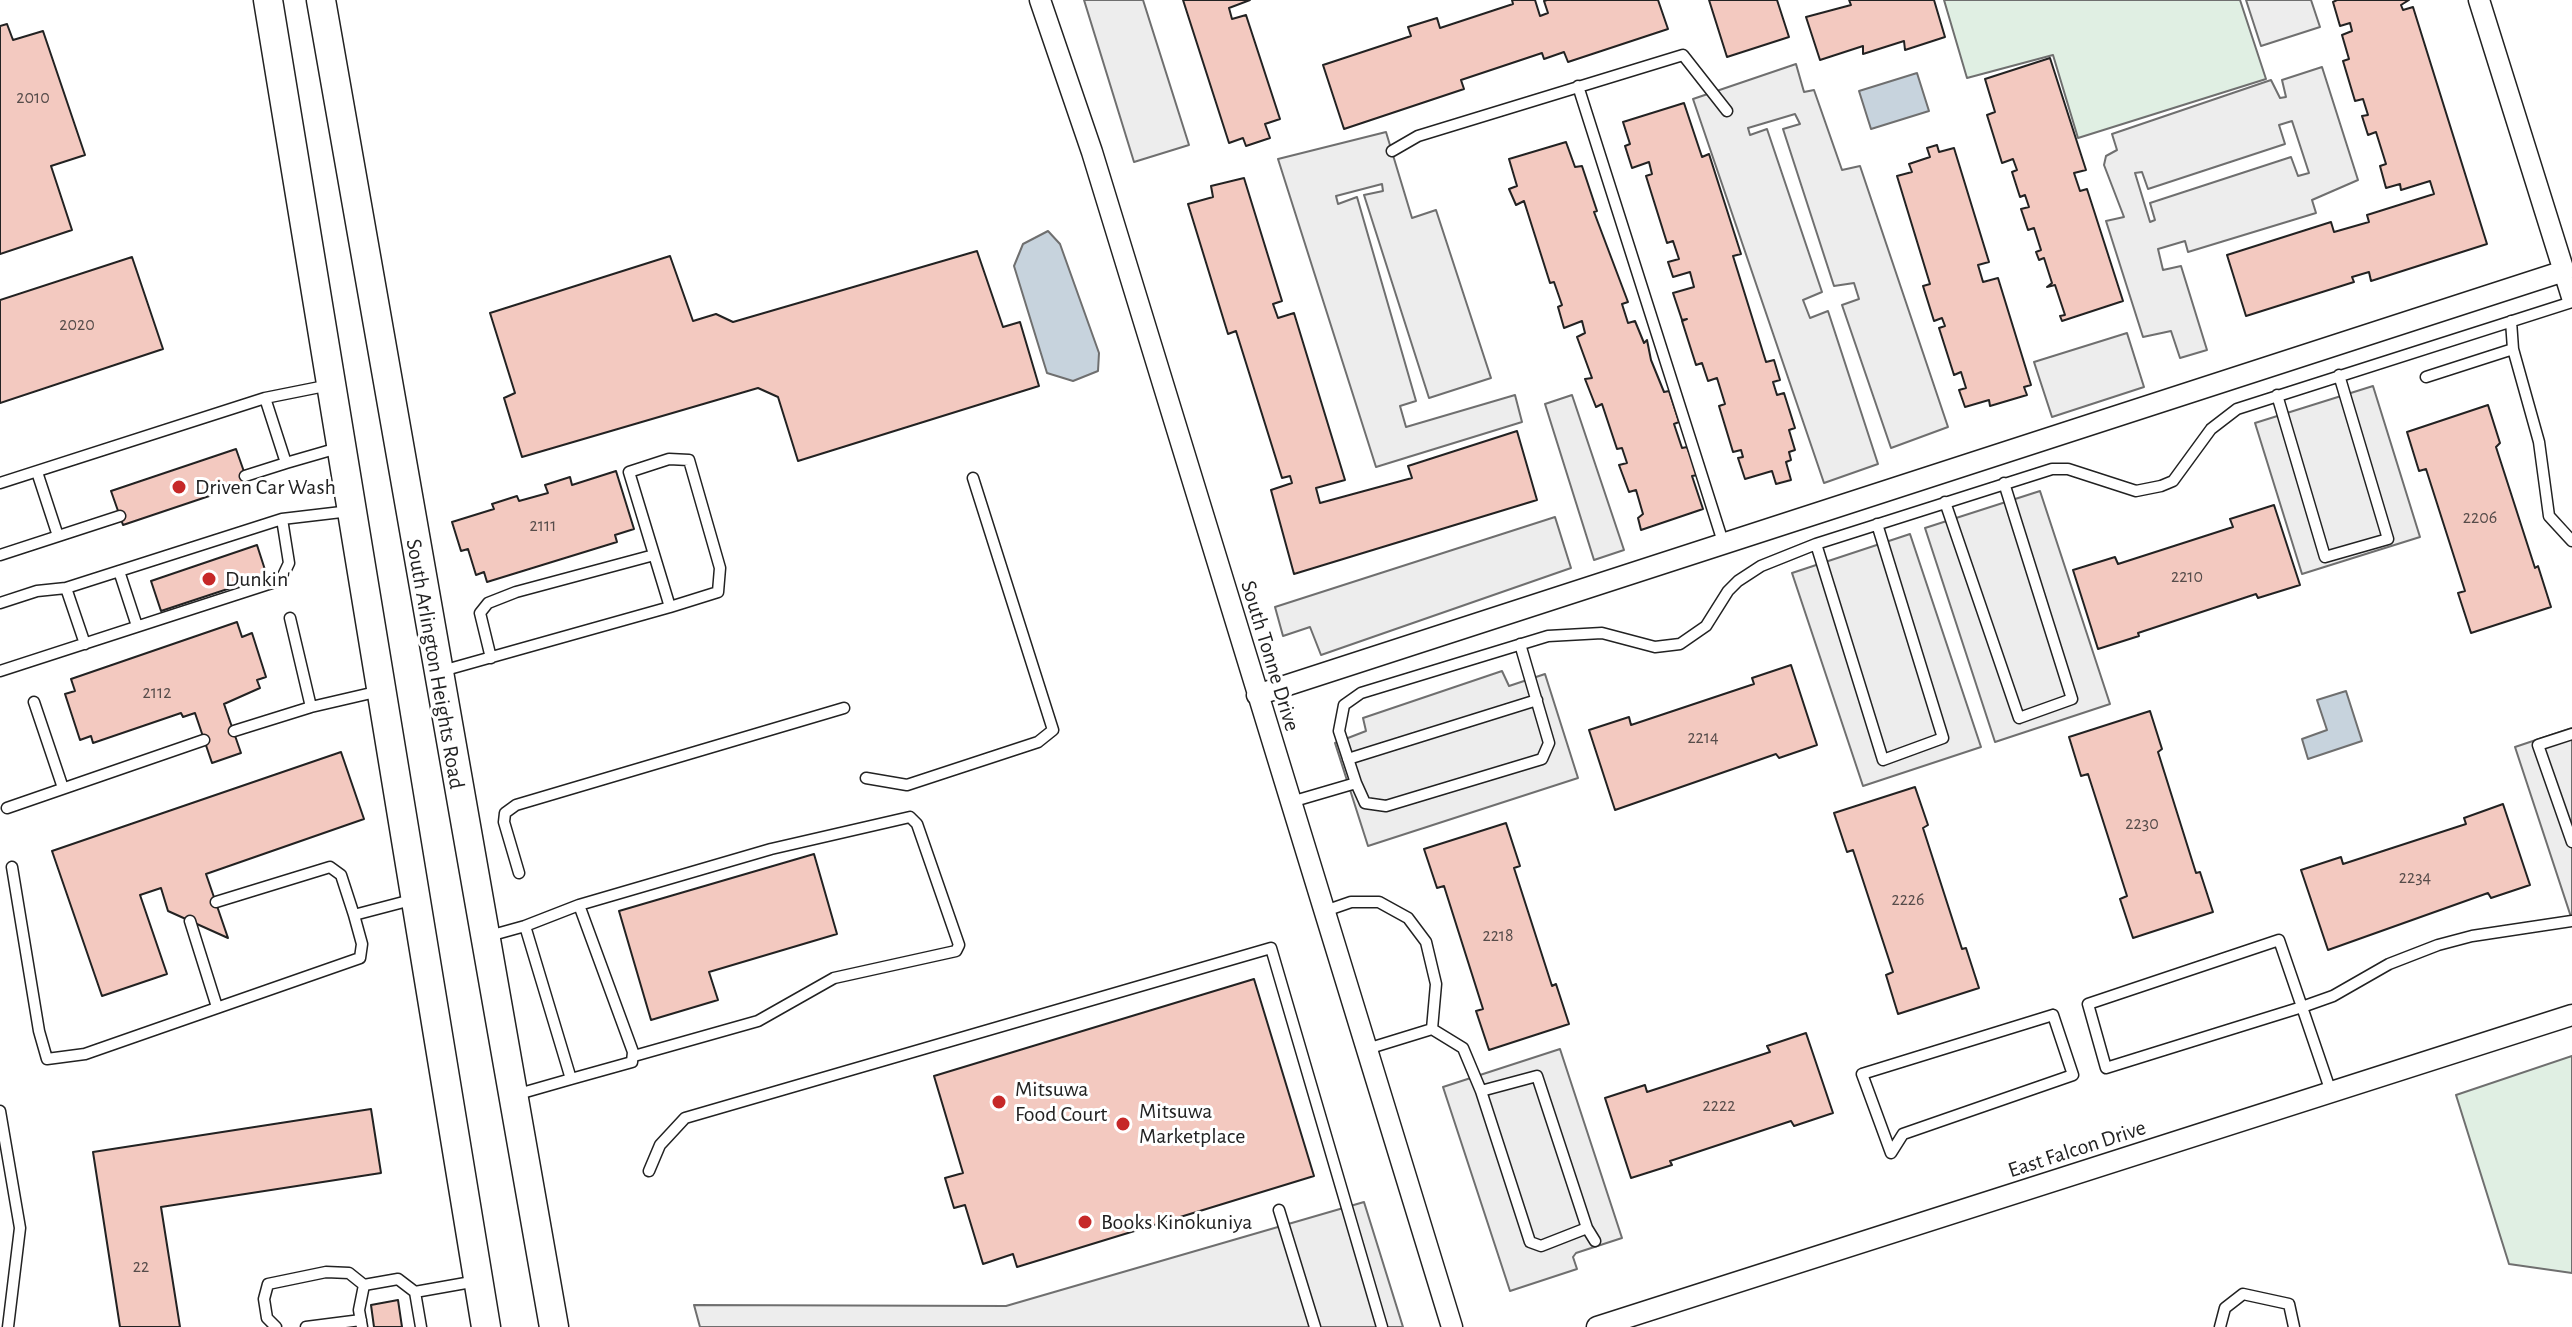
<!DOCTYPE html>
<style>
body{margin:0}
canvas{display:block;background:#fff}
</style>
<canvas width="2572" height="1327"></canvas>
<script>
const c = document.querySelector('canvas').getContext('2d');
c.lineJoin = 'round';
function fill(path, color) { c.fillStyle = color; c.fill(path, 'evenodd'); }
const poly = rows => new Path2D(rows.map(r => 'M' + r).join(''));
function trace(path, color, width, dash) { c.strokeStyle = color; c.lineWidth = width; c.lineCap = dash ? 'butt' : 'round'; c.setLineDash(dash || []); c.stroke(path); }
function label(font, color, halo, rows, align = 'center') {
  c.font = font + ' "Alegreya Sans",sans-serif'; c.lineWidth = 6; c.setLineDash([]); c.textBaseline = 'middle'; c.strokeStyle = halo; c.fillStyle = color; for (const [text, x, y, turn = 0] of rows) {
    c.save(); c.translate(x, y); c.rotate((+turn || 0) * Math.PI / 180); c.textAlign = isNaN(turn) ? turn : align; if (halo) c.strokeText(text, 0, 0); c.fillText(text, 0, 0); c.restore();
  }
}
const green = poly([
 [1944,0,2240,0,2266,79,2078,138,2053,55,1967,78,1944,0],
 [2572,1056,2572,1273,2509,1264,2456,1095,2572,1056]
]);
const parking = poly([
 [1084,0,1143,0,1189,145,1134,162,1084,0],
 [2246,0,2311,0,2320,27,2261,46,2246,0],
 [1796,64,1804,92,1814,90,1842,170,1860,166,1948,427,1891,448,1842,305,1859,299,1854,283,1834,286,1783,129,1800,124,1795,114,1748,128,1750,135,1767,129,1822,292,1803,300,1810,318,1828,311,1878,464,1824,483,1693,99,1796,64],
 [2322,67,2358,180,2312,200,2316,213,2188,252,2185,241,2158,249,2163,270,2181,266,2207,350,2180,358,2171,331,2143,337,2106,221,2124,217,2104,165,2106,156,2117,150,2112,134,2271,80,2280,98,2286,97,2282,80,2322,67],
 [2292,121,2309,173,2298,176,2291,157,2150,203,2155,220,2150,222,2135,173,2142,172,2148,189,2285,144,2279,125,2292,121],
 [1386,132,1412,218,1436,210,1491,378,1429,398,1364,195,1383,191,1382,184,1336,196,1338,204,1357,197,1416,401,1400,406,1406,427,1515,395,1522,422,1376,467,1278,159,1386,132],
 [2127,333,2144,387,2052,417,2034,362,2127,333],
 [2373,386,2420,537,2302,574,2255,423,2373,386],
 [1572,395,1624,550,1594,560,1545,404,1572,395],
 [2040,491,2110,704,1995,742,1925,528,2040,491],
 [1555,517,1571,568,1321,655,1310,627,1283,636,1275,607,1555,517],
 [1910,534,1981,747,1863,786,1792,573,1910,534],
 [1502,671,1509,686,1545,674,1578,778,1368,846,1335,743,1366,731,1363,718,1502,671],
 [2572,728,2572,920,2515,747,2572,728],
 [1560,1049,1622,1238,1576,1253,1573,1257,1577,1269,1510,1291,1443,1087,1560,1049],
 [1364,1202,1403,1327,700,1327,694,1305,1006,1306,1364,1202]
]);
const water = poly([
 [1917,73,1929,111,1871,129,1859,91,1917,73],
 [1048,231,1060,244,1099,353,1098,371,1073,381,1047,373,1014,266,1023,244,1048,231],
 [2346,691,2362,741,2308,759,2302,739,2327,730,2317,700,2346,691]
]);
const building = poly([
 [1183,0,1250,0,1229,8,1232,19,1246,15,1280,119,1265,124,1270,138,1246,146,1243,138,1229,143,1183,0],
 [1512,0,1535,0,1540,16,1548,13,1544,1,1547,0,1658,0,1668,29,1568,62,1564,52,1544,59,1542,53,1461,80,1464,89,1344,129,1323,65,1411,36,1408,27,1437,18,1440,28,1513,4,1512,0],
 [1709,0,1777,0,1789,37,1727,57,1709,0],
 [1849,0,1934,0,1945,37,1905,50,1904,41,1863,54,1863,46,1820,60,1806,17,1851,5,1849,0],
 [2337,0,2409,0,2401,5,2403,10,2413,7,2487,244,2371,281,2369,272,2352,277,2354,282,2246,316,2227,255,2331,222,2334,232,2369,222,2367,215,2434,194,2430,181,2401,190,2400,184,2386,188,2380,166,2386,164,2376,132,2368,135,2362,116,2368,115,2363,99,2355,101,2343,61,2349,59,2342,35,2352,31,2350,23,2340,26,2333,2,2337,0],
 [7,24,13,40,43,31,85,155,51,166,72,230,0,254,0,26,7,24],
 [2050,58,2086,170,2074,173,2080,191,2087,189,2123,301,2062,321,2060,316,2065,315,2055,285,2047,287,2052,283,2044,258,2039,260,2036,252,2041,250,2034,228,2028,230,2021,209,2029,207,2025,195,2020,197,2012,172,2017,170,2013,159,2002,163,1987,115,1995,112,1985,79,2050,58],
 [1684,103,1702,157,1709,154,1741,254,1733,256,1738,272,1766,362,1774,360,1780,380,1773,382,1777,395,1784,393,1795,428,1789,430,1795,450,1789,452,1791,460,1786,462,1791,480,1776,484,1772,471,1745,479,1738,458,1743,457,1741,450,1733,452,1719,406,1725,404,1717,378,1708,381,1702,363,1696,365,1682,321,1687,319,1682,320,1673,293,1694,287,1690,272,1673,277,1668,262,1679,259,1673,241,1667,243,1646,176,1652,174,1649,162,1632,168,1625,146,1630,144,1623,122,1684,103],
 [1566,142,1575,167,1582,166,1597,211,1594,212,1628,302,1622,304,1628,323,1635,321,1644,343,1647,340,1651,360,1664,392,1669,391,1679,422,1674,424,1682,448,1687,447,1698,475,1692,476,1703,509,1641,530,1638,518,1643,514,1636,490,1629,492,1619,465,1627,463,1622,448,1617,449,1602,404,1596,407,1585,379,1592,378,1577,337,1585,333,1582,321,1564,328,1558,307,1562,305,1554,282,1550,283,1524,201,1516,205,1509,189,1517,186,1509,159,1566,142],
 [1937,145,1939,152,1954,148,1989,262,1978,265,1983,282,1998,278,2031,385,2024,387,2027,395,1990,406,1989,400,1965,407,1959,390,1966,388,1961,372,1954,375,1939,328,1945,326,1942,318,1934,321,1923,286,1930,284,1897,176,1912,172,1909,164,1930,157,1927,148,1937,145],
 [1244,178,1282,301,1273,304,1278,318,1294,313,1345,480,1316,488,1320,503,1412,478,1408,466,1517,431,1537,500,1294,574,1271,490,1292,483,1290,476,1282,478,1236,331,1228,334,1188,204,1213,197,1211,186,1244,178],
 [977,251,1003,327,1020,322,1039,386,798,461,778,397,758,388,522,457,504,398,515,393,490,313,670,256,693,321,716,314,733,322,977,251],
 [132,257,163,349,0,403,0,300,132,257],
 [2488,405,2500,443,2496,447,2535,568,2538,566,2551,607,2471,633,2458,593,2465,591,2426,469,2419,471,2407,432,2488,405],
 [236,449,248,483,123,525,111,491,236,449],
 [616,471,634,529,615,535,617,542,487,582,484,572,476,575,468,549,461,551,452,522,494,509,492,504,517,496,519,501,548,493,545,485,570,477,572,485,616,471],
 [2274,505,2300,585,2258,598,2256,594,2138,633,2139,636,2098,649,2073,570,2115,557,2118,564,2233,527,2230,519,2274,505],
 [257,545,267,576,161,611,151,581,257,545],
 [237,622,242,637,252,633,266,677,257,680,260,688,224,704,241,753,212,763,195,713,183,717,181,713,93,743,91,736,80,740,65,694,75,691,71,679,237,622],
 [1791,665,1817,745,1779,758,1776,754,1615,810,1589,730,1629,717,1631,725,1754,684,1752,678,1791,665],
 [2150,711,2162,749,2158,752,2196,873,2200,872,2213,912,2133,938,2120,899,2127,896,2088,774,2081,776,2069,737,2150,711],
 [341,752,364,819,206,874,228,938,168,911,161,888,140,895,167,974,102,996,52,851,341,752],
 [1915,787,1928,825,1923,828,1962,949,1966,948,1979,988,1898,1014,1886,975,1893,972,1853,850,1847,852,1834,813,1915,787],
 [2503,804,2530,885,2491,898,2488,893,2328,950,2301,870,2341,857,2343,864,2466,824,2464,818,2503,804],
 [1506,823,1520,866,1514,868,1552,986,1556,984,1569,1024,1489,1050,1476,1011,1483,1009,1444,886,1437,888,1424,849,1506,823],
 [814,854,837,934,709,972,718,1000,651,1020,619,911,814,854],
 [1254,979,1314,1176,1017,1267,1013,1254,983,1264,965,1205,954,1208,945,1178,963,1173,934,1076,1254,979],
 [1806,1033,1833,1113,1794,1126,1791,1121,1670,1161,1672,1165,1631,1178,1605,1098,1645,1085,1647,1092,1770,1052,1767,1046,1806,1033],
 [371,1109,381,1173,161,1207,180,1327,120,1327,93,1152,371,1109],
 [398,1300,402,1327,374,1327,371,1305,398,1300]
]);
const service = poly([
 [1578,86,1723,542],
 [1392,151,1418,136,1683,55,1727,111],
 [2513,349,2539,442,2549,516,2572,541],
 [2426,377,2513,349,2511,321],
 [330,385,265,398,286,463,338,448],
 [2277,395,2325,557,2388,539,2339,375],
 [37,472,58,536],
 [245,476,286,463],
 [0,483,265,398],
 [1945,502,2019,718,2072,699,2004,483],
 [1816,544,1883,760,1943,738,1877,524],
 [0,555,120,516],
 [119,571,137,626],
 [66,588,85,644],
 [0,603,37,591,66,588,282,519,350,511],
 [290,618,311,707,380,691],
 [491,658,480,613,488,603,516,592,654,555],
 [0,671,281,580,289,563,282,519],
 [442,671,670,607,718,592,720,568,689,460,669,459,629,472,670,607],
 [34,702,63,788],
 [234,731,311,707],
 [2572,734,2538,745,2572,842],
 [1348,759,1537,700],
 [866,778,907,785,1038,742,1053,730,973,478],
 [1356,783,1365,803,1386,806,1542,759,1549,743,1520,644],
 [1291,802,1356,783,1339,731,1344,705,1361,693,1548,636,1602,633,1655,647,1680,644,1706,626,1728,591,1738,581,1761,566,1816,544,2052,469,2068,469,2136,491,2161,486,2173,481,2211,429,2237,409,2572,302],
 [7,808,204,740],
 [12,867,39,1031,47,1059,85,1054,360,958,362,944,354,915],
 [519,873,504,822,505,813,516,805,844,708],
 [216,902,330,867,341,875,354,915,415,899],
 [579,905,771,849,910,817,917,824,959,945,956,951,834,978,758,1021,634,1056],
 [1325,911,1351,902,1379,902,1408,918,1426,942,1436,984,1432,1029],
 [190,921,217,1007],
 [489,936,525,926],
 [2053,1015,2073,1075,1903,1134,1891,1153,1862,1074,2053,1015],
 [1367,1049,1432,1029,1463,1048,1481,1091,1537,1076,1587,1228,1595,1241],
 [1481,1091,1530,1242,1541,1246,1587,1228],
 [2331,1092,2302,1007,2279,940,2088,1004,2106,1068,2302,1007,2333,996,2389,964,2438,945,2472,936,2572,921],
 [515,1095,571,1079,632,1062,633,1052,579,905,525,926,571,1079],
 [0,1111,20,1228,8,1327],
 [649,1171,660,1145,685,1118,1271,948,1382,1327],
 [1279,1210,1315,1327],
 [415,1292,421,1327],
 [276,1327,267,1318,264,1299,268,1284,326,1272,349,1273,364,1285],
 [306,1327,361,1320],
 [362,1327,359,1310,364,1285,398,1279,415,1292,477,1281],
 [2220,1327,2225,1308,2243,1294,2289,1304,2294,1327]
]);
const minor = poly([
 [1040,0,1092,152,1452,1327],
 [2479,0,2572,297],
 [1257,695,2564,271],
 [1597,1327,2572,1015]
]);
const secondary = poly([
 [268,0,486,1327],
 [321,0,554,1327]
]);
const markers = [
 [179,487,8,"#c62828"],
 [209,579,8,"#c62828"],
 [999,1102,8,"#c62828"],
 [1123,1124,8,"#c62828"],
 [1085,1222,8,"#c62828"]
];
const numberNames = [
 ["2010",33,98],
 ["2020",77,325],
 ["2206",2480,518],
 ["2111",543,526],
 ["2210",2187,577],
 ["2112",157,693],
 ["2214",1703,738],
 ["2230",2142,824],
 ["2234",2415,878],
 ["2226",1908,900],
 ["2218",1498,936],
 ["2222",1719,1106],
 ["22",141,1267]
];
const poiNames = [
 ["Driven Car Wash",195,487],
 ["Dunkin'",225,579],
 ["Mitsuwa",1015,1089],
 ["Food Court",1015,1114],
 ["Mitsuwa",1139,1111],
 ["Marketplace",1139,1136],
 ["Books Kinokuniya",1101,1222]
];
const streetNames = [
 ["South Tonne Drive",1270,656,73],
 ["South Arlington Heights Road",435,664,80],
 ["East Falcon Drive",2077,1149,-18]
];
fill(green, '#e0efe3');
trace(green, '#6f6f6f', 2);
fill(parking, '#ededed');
trace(parking, '#6f6f6f', 2);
fill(water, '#c7d3dd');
trace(water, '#6f6f6f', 2);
fill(building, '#f3c9c0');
trace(building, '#222', 2);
trace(service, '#222', 13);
trace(minor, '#222', 23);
trace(secondary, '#222', 31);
trace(service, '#fff', 10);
trace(minor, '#fff', 20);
trace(secondary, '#fff', 28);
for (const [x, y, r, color] of markers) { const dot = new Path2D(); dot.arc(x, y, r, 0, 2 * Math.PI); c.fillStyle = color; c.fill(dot); trace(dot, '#fff', 3); }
label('18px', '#564c4a', null, numberNames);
label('22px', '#222', '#fff', poiNames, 'left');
label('22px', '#222', '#fff', streetNames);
</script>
